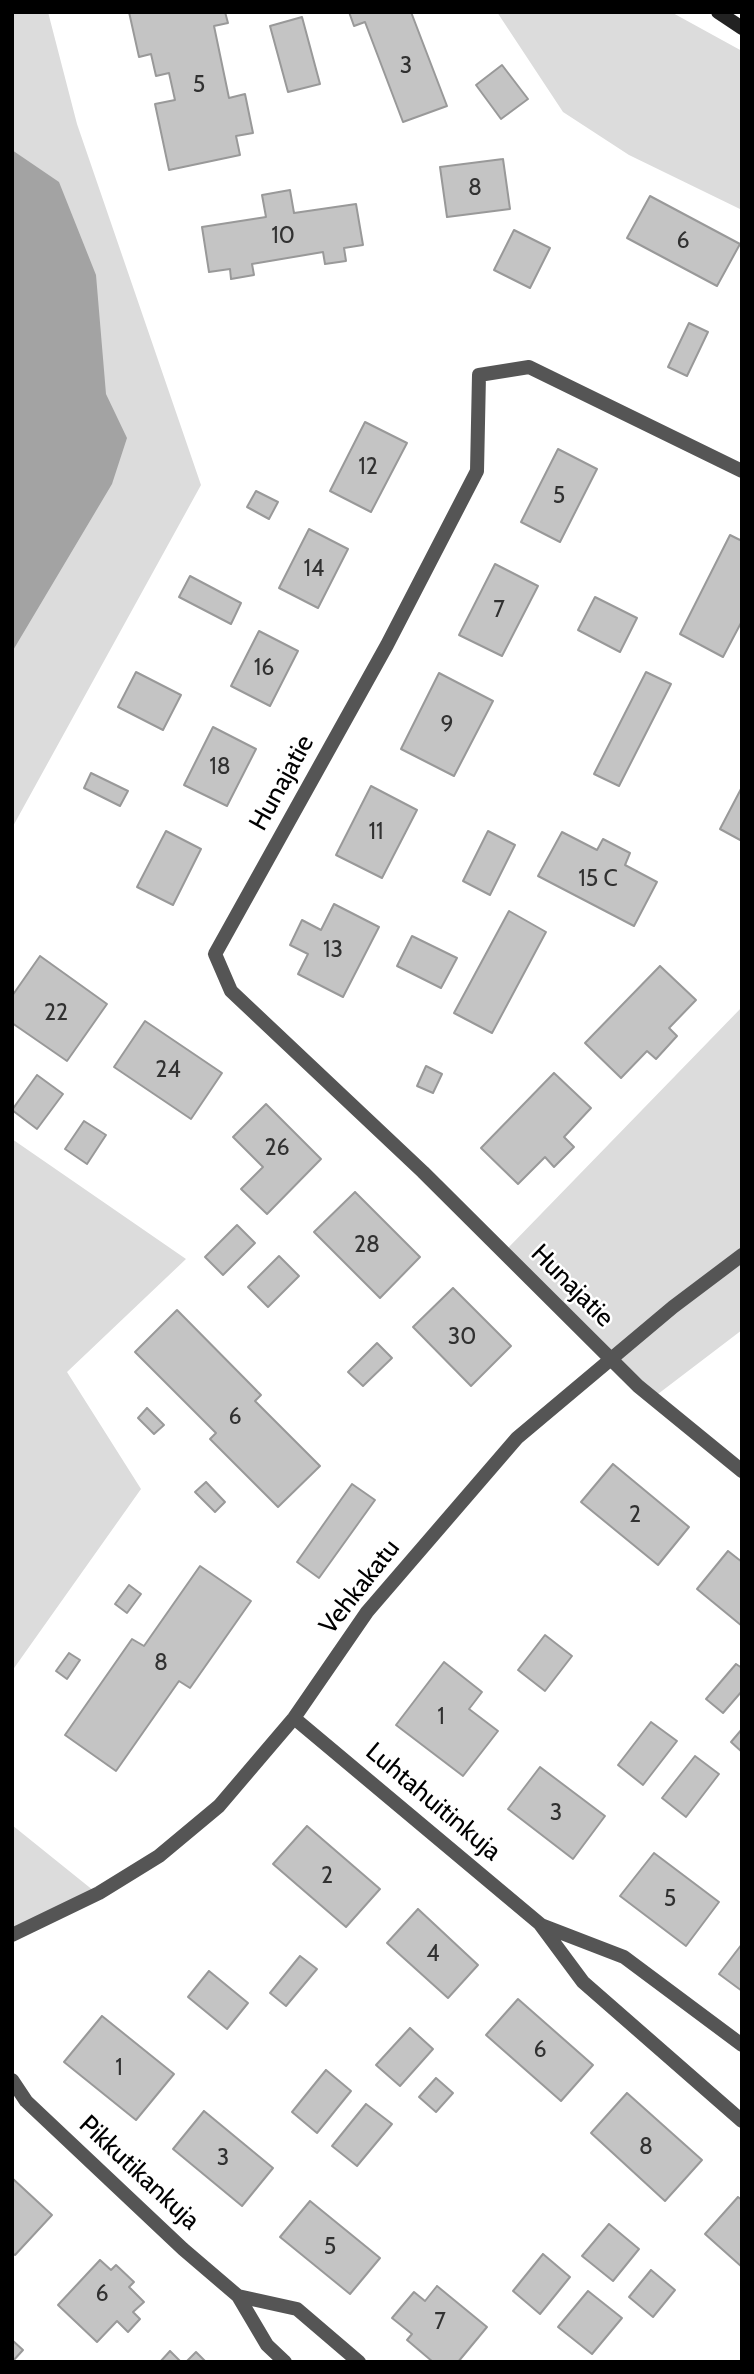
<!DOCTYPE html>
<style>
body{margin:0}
#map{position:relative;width:754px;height:2374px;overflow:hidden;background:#fff;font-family:Cabin,sans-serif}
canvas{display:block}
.frame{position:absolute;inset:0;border:14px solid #000;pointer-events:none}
</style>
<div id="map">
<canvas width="754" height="2374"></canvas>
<div class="frame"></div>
</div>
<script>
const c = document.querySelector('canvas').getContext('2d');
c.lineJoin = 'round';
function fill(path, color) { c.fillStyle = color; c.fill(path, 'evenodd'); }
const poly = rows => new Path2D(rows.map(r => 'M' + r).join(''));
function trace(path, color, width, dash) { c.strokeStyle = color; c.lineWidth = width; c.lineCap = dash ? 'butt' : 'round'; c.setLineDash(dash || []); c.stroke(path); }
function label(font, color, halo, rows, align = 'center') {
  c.font = font + ' Cabin,sans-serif'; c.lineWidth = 5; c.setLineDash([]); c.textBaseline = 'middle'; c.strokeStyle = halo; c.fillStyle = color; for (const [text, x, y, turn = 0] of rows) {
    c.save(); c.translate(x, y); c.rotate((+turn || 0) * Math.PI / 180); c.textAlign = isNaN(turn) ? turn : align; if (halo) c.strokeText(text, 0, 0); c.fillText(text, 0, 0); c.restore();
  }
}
const green = poly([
 [12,12,48,12,77,124,201,485,12,828],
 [497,12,671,12,742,51,742,210,629,155,563,112],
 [742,1007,742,1330,654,1397,508,1248],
 [12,1139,186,1259,67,1372,141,1489,12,1671],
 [12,1825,94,1891,12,1931]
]);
const water = poly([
 [12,150,59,182,96,275,106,394,127,438,112,484,12,652]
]);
const building = poly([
 [129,12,225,12,228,23,214,26,229,98,245,94,253,133,236,136,240,155,169,170,155,104,175,100,169,73,156,76,151,54,139,57,129,12],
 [349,12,411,12,447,106,403,122,365,22,354,26,349,12],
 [302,17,320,84,288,92,270,26,302,17],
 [502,65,528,99,501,119,476,85,502,65],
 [503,159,510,209,447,217,440,167,503,159],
 [290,190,294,213,356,204,363,245,344,248,346,261,325,264,323,252,252,264,254,275,231,279,230,269,209,272,202,227,266,217,262,195,290,190],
 [650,196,740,244,717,286,627,238,650,196],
 [514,230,550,248,530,288,494,270,514,230],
 [689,323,708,332,687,376,668,367,689,323],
 [365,422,407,443,371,512,330,491,365,422],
 [558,449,597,469,560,542,521,522,558,449],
 [256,491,278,502,269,519,247,507,256,491],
 [309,529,348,549,318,608,279,588,309,529],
 [730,535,742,541,742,621,723,657,680,634,730,535],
 [495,564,538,586,502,656,459,635,495,564],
 [190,576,241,603,231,624,179,597,190,576],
 [595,597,637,618,620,652,578,630,595,597],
 [259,631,298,651,270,706,231,686,259,631],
 [136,672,181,695,163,730,118,707,136,672],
 [646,672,671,684,619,786,594,774,646,672],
 [439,673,493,701,454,776,401,749,439,673],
 [213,727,256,749,227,806,184,785,213,727],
 [91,773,128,791,120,806,84,788,91,773],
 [371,786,417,810,382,878,336,855,371,786],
 [742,787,742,841,720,829,742,787],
 [166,831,201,849,173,905,137,887,166,831],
 [488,831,515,845,490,895,463,881,488,831],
 [562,832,597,850,603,839,630,853,625,865,657,882,634,926,538,876,562,832],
 [334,904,379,927,343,997,298,974,308,954,290,945,302,920,321,930,334,904],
 [509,911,546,932,492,1033,454,1013,509,911],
 [412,936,457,958,441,988,397,966,412,936],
 [40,956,107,1004,67,1061,12,1023,12,996,40,956],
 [660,966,696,1000,669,1028,677,1036,656,1059,647,1051,621,1078,585,1043,660,966],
 [145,1021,222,1073,191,1119,114,1067,145,1021],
 [426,1066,442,1074,433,1093,417,1086,426,1066],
 [554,1073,591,1108,564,1137,574,1147,554,1167,545,1157,518,1184,481,1148,554,1073],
 [37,1075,63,1094,37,1129,12,1110,37,1075],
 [266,1104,321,1159,267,1214,241,1189,263,1167,233,1137,266,1104],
 [84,1121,106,1135,87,1164,65,1149,84,1121],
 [355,1192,420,1257,380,1298,314,1232,355,1192],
 [237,1225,255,1243,223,1275,205,1257,237,1225],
 [279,1256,299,1276,268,1307,248,1287,279,1256],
 [453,1288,511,1346,471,1386,413,1327,453,1288],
 [177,1310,261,1395,255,1401,320,1466,278,1507,210,1439,216,1433,135,1352,177,1310],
 [377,1343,392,1358,363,1386,348,1372,377,1343],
 [147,1408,164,1425,154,1434,138,1418,147,1408],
 [613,1464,689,1527,658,1565,581,1502,613,1464],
 [206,1482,225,1502,215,1512,195,1492,206,1482],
 [352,1484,375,1500,319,1578,297,1562,352,1484],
 [728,1551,742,1562,742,1626,697,1589,728,1551],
 [200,1566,251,1601,190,1688,179,1681,116,1771,65,1735,132,1639,144,1646,200,1566],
 [129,1585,141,1594,127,1613,115,1604,129,1585],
 [545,1635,572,1656,545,1691,518,1670,545,1635],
 [69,1653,80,1660,67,1679,56,1671,69,1653],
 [444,1662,482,1692,469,1709,498,1731,463,1776,396,1725,444,1662],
 [736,1664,742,1668,742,1691,723,1713,706,1699,736,1664],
 [651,1722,677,1741,643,1785,618,1765,651,1722],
 [742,1729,742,1752,731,1742,742,1729],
 [695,1756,719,1774,686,1817,662,1798,695,1756],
 [540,1767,605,1816,573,1859,508,1809,540,1767],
 [307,1826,380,1889,346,1927,273,1864,307,1826],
 [654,1853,719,1902,686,1946,620,1896,654,1853],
 [418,1909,478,1965,448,1998,387,1943,418,1909],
 [742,1944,742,1991,719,1974,742,1944],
 [300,1956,317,1969,286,2006,270,1993,300,1956],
 [209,1971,248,2003,227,2029,188,1997,209,1971],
 [518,1999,593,2065,561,2101,486,2035,518,1999],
 [102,2016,174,2074,136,2120,64,2062,102,2016],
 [410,2028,433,2049,400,2086,376,2065,410,2028],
 [326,2070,351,2091,317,2133,292,2112,326,2070],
 [436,2078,453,2093,436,2112,419,2097,436,2078],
 [627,2093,702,2160,665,2201,591,2133,627,2093],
 [366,2104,392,2124,357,2166,332,2146,366,2104],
 [204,2111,273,2168,242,2206,173,2149,204,2111],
 [12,2178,52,2215,15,2255,12,2253,12,2178],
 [738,2197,742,2200,742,2267,705,2234,738,2197],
 [310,2201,380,2258,350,2294,280,2237,310,2201],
 [609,2224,639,2249,613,2281,582,2256,609,2224],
 [543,2254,570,2277,540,2314,513,2291,543,2254],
 [100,2260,111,2270,116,2265,134,2282,129,2287,144,2302,133,2312,140,2319,128,2332,117,2321,97,2342,58,2305,100,2260],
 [651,2270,675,2290,653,2317,629,2297,651,2270],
 [437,2286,487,2327,458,2362,433,2362,407,2340,412,2334,392,2318,414,2292,425,2301,437,2286],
 [588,2291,622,2318,592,2354,558,2327,588,2291],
 [12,2340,23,2350,12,2362,12,2340],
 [170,2351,181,2362,160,2362,170,2351],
 [196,2352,206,2362,186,2362,196,2352]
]);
const minor = poly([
 [742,471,529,367,479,375,477,471,387,645,215,954,231,991,423,1172,638,1386,742,1471],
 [294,1718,540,1924,583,1982,742,2121],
 [541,1925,624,1957,742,2045],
 [12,1935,99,1893,159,1856,219,1806,294,1718,367,1612,517,1438,673,1307,742,1255],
 [12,2080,26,2101,183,2249,238,2296,267,2345,285,2362],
 [238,2296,297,2309,359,2362]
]);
const secondary = poly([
 [718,12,742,28]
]);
const numberNames = [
 ["3",406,66],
 ["5",199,85],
 ["8",475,188],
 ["10",283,236],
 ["6",683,241],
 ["12",368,467],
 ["5",559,496],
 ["14",314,569],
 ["7",499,610],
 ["16",264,668],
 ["9",447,725],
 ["18",220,767],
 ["11",376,832],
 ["15 C",598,879],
 ["13",333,950],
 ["22",56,1013],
 ["24",168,1070],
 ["26",277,1148],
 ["28",367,1245],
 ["30",462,1337],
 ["6",235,1417],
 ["2",635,1515],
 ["8",161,1663],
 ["1",441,1717],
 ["3",556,1813],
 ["2",327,1876],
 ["5",670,1899],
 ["4",433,1954],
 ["6",540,2050],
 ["1",119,2068],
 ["8",646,2147],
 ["3",223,2158],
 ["5",330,2247],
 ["6",102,2294],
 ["7",440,2322]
];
const streetNames = [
 ["Hunajatie",282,783,-61],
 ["Hunajatie",572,1286,45],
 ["Vehkakatu",360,1587,-52],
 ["Luhtahuitinkuja",433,1802,40],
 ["Pikkutikankuja",139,2173,43]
];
fill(green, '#dcdcdc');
fill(water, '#a3a3a3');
fill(building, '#c4c4c4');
trace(building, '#999', 2);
trace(minor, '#555', 14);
trace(secondary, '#222', 14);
label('23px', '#313131', null, numberNames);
label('26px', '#000', '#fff', streetNames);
</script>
